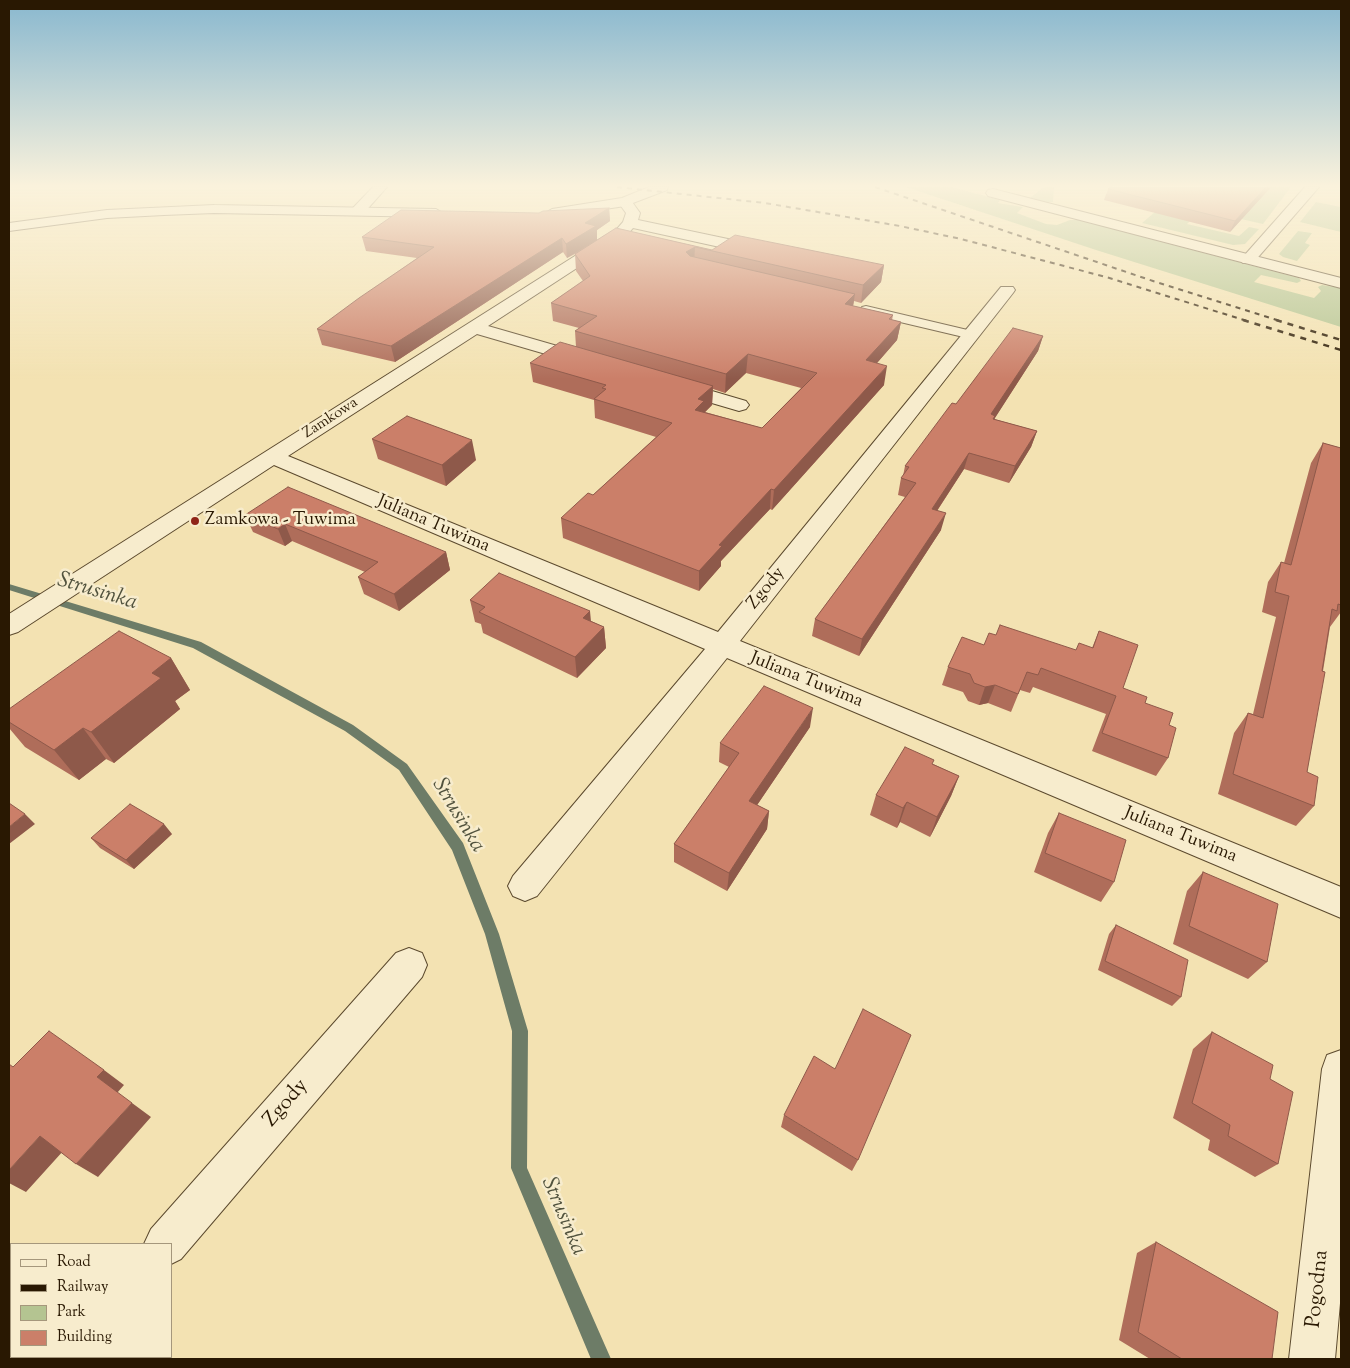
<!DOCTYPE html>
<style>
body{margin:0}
#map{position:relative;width:1350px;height:1368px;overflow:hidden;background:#f3e2b2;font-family:"Sorts Mill Goudy",serif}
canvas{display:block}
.frame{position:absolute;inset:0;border:10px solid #291802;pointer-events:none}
.legend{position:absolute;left:10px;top:1243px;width:162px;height:115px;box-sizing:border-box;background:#f7eccd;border:1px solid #a5977c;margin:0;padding:6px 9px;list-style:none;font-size:15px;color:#291802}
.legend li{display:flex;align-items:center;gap:10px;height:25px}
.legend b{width:25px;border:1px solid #a5977c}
</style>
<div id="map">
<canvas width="1350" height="1368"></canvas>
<div class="frame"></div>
<ul class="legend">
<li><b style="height:6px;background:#f7eccd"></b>Road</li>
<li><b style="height:6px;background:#291802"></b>Railway</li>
<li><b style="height:14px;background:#b4c491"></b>Park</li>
<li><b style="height:14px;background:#cb7f69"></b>Building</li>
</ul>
</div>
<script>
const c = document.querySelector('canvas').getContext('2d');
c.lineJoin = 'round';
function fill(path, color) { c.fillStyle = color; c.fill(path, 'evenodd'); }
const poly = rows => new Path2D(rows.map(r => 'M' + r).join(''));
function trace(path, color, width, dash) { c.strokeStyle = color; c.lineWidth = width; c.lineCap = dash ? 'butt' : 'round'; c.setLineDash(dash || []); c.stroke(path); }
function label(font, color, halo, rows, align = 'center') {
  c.font = font + ' "Sorts Mill Goudy",serif'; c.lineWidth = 5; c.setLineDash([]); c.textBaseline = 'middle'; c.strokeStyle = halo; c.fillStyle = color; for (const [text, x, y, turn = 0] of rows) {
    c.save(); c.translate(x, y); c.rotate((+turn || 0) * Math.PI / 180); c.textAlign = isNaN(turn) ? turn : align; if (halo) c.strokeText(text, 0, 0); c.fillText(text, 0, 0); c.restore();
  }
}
const green = poly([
 [906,187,952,187,1000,200,998,203,1023,207,1017,213,1046,224,1057,225,1070,220,1079,220,1299,278,1301,281,1297,283,1261,275,1254,282,1314,298,1321,291,1318,287,1322,285,1341,288,1341,327,1096,250],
 [1044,187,1054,187,1053,202,1044,202,1030,198],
 [1184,187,1291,187,1263,224,1201,210,1187,224,1239,236,1249,227,1259,229,1245,244,1233,245,1142,223],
 [1316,202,1341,207,1341,232,1300,222],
 [1298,231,1312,233,1305,243,1310,245,1297,261,1283,257,1279,254]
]);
const stream = poly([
 [9,584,201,642,353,725,407,764,463,843,499,934,528,1031,527,1168,611,1359,591,1359,511,1168,512,1031,485,934,452,850,399,770,345,731,193,648,9,590,9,584]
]);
const service = poly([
 [866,306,976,332,978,335,972,339,862,313,860,310,862,307,866,306]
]);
const minor = poly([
 [373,187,387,187,362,215,352,215,350,212,352,209,373,187],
 [1305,187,1319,187,1253,263,1243,263,1240,260,1243,257,1305,187],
 [625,198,630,199,640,213,638,220,761,246,766,248,769,251,766,254,761,256,633,228,626,236,488,326,592,356,595,360,592,364,586,365,580,364,477,334,288,456,718,632,1001,287,1013,287,1015,290,1013,293,740,641,1341,887,1341,918,727,658,537,896,525,901,513,896,508,886,513,876,705,649,274,465,18,632,9,635,9,614,616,230,623,222,626,213,618,202,625,198],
 [678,381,746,401,749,405,746,409,739,411,671,391,669,387,671,383,678,381],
 [409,948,422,953,427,965,422,977,181,1259,171,1264,171,1244,144,1244,151,1229,396,953,409,948],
 [1341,1050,1341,1292,1335,1359,1289,1359,1322,1069,1327,1055,1341,1050],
 [48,1357,96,1357,96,1359,48,1359,48,1357]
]);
const tertiary = poly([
 [649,187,668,187,667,190,625,206,552,217,545,213,552,209,622,198,649,187],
 [993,189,1341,278,1341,288,988,196,986,193,988,190,993,189],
 [214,205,436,209,443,213,436,217,214,213,164,215,107,218,9,231,9,223,107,210,214,205]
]);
const railFar1 = poly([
 [617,187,765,203,900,226,961,239,1106,277,1247,321],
 [875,187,1153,281,1280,321]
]);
const rail = poly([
 [1243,320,1341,350],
 [1276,320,1341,340]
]);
const wall = poly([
 [1111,187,1271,187,1230,232,1104,200,1108,189],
 [609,208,610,221,597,230,597,240,616,228,712,250,884,265,881,282,861,303,854,301,853,306,893,315,892,320,901,322,897,340,877,363,884,385,772,510,770,509,721,561,721,566,699,591,563,538,561,518,593,495,656,437,595,418,594,400,533,382,530,363,576,347,575,331,579,328,553,321,551,303,583,281,576,271,575,254,567,258,563,252,395,362,322,345,317,329,417,258,366,251,362,237,539,213],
 [746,373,801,388,762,428,705,412,712,405,713,389,725,393],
 [1043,336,1038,351,994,419,1037,431,1031,447,1009,483,964,469,937,511,941,530,859,656,812,636,815,619,905,497,898,495,901,478,903,476,905,466,956,404],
 [372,439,476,460,446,486,378,459],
 [1323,443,1341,448,1341,612,1330,627,1307,772,1314,806,1296,826,1218,794,1234,733,1248,713,1253,714,1276,617,1262,612,1268,582,1281,562,1284,563,1311,463],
 [245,515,446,552,450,570,399,611,364,594,358,577,365,572,292,541,285,546,253,532],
 [470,600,591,621,604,627,606,648,577,678,483,633,481,624,475,622],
 [1099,631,1123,688,1145,703,1169,725,1168,758,1156,776,1092,751,1106,714,1033,687,1030,693,1020,690,1011,712,988,703,979,705,968,701,963,692,942,685,948,667,984,645,996,635,1075,650,1092,648],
 [171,658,190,690,175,701,180,709,114,763,106,759,79,780,25,747,9,728,9,709],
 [810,727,757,805,769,811,767,829,727,891,674,862,674,844,729,767,719,762,720,743],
 [933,764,959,776,951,796,930,837,900,822,897,828,870,815,876,795],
 [1059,813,1114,882,1101,902,1034,872,1048,833],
 [172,834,134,869,100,848,91,838],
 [1203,872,1267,962,1248,979,1173,944,1187,891],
 [1116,925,1181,997,1172,1006,1098,970,1109,934],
 [1212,1032,1270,1079,1278,1164,1255,1177,1208,1150,1210,1140,1173,1118,1193,1049],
 [784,1115,858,1160,852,1171,781,1127],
 [1156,1242,1272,1359,1150,1359,1119,1340,1137,1253]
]);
const shadedWall = poly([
 [1266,187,1271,187,1230,232,1235,221],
 [609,208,610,221,597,230,597,240,567,258,566,244,585,223],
 [562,238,563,252,395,362,391,346],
 [695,247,694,264,686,252],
 [884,265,881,282,861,303,863,285],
 [855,294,852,312,845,304],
 [901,322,897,340,863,379,866,360],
 [1043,336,1038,351,995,418,991,432,991,414],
 [748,354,746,373,725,393,726,374],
 [887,366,884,385,772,510,774,490],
 [713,386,712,405,703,414,695,410,698,399],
 [1037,431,1031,447,1009,483,1015,466],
 [472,440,476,460,446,486,442,465],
 [969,453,964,469,927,526,932,509],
 [771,489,770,509,721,561,721,566,699,591,699,571,719,545],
 [946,513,941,530,859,656,862,639],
 [285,524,292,541,285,546,278,529],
 [446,552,450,570,399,611,394,594],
 [590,611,592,632,583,618],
 [604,627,606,648,577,678,575,657],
 [171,658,190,690,175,701,180,709,114,763,91,732,152,673],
 [995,685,988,703,979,705,985,687],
 [813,708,810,727,747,820,749,801],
 [83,728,106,759,79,780,54,750],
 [959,776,951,796,930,837,937,817],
 [907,802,900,822,897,828,903,808],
 [769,811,767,829,727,891,729,873],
 [25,814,35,824,9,844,9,827],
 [164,824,172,834,134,869,126,860],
 [104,1070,124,1085,117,1093,97,1077],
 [132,1103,151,1117,98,1177,76,1164],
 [40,1136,64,1150,26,1192,9,1183,9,1170]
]);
const building = poly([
 [1111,187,1266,187,1235,221,1108,189,1111,187],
 [609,208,585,223,596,226,566,244,562,238,391,346,317,329,359,298,434,247,362,237,401,210,539,213,543,211,609,208],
 [616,228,712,250,735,235,884,265,863,285,695,247,686,252,690,256,855,294,845,304,893,315,889,319,901,322,866,360,887,366,774,490,771,489,719,545,722,546,699,571,561,518,588,493,593,495,672,423,594,399,606,389,602,388,606,385,530,363,560,342,713,386,698,399,704,401,695,410,762,428,817,373,748,354,726,374,575,331,597,316,551,303,590,276,575,254,616,228],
 [1013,328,1043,336,991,414,995,416,993,419,1037,431,1015,466,969,453,932,509,946,513,862,639,815,619,916,483,901,478,909,467,905,466,952,403,956,404,1013,328],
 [407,416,472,440,442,465,372,439,407,416],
 [1323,443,1341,448,1341,605,1338,604,1337,611,1332,609,1322,671,1325,672,1307,772,1318,777,1314,806,1233,774,1248,713,1263,718,1289,596,1275,592,1281,562,1291,565,1323,443],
 [288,487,446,552,394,594,358,577,378,562,285,524,278,529,245,515,288,487],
 [499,573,590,611,583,618,604,627,575,657,479,612,485,607,470,600,499,573],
 [1000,625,1076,650,1079,643,1093,648,1099,631,1138,645,1123,688,1147,697,1145,703,1173,713,1169,725,1176,728,1168,758,1102,733,1116,696,1041,668,1038,675,1027,672,1018,694,995,685,985,687,974,683,970,674,948,667,962,637,984,645,989,633,996,635,1000,625],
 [119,631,171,658,152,673,161,678,91,732,83,728,54,750,9,722,9,709,119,631],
 [764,686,813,708,749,801,769,811,729,873,674,844,739,753,720,743,764,686],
 [905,747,934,760,932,764,959,776,937,817,907,802,903,808,876,795,905,747],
 [9,803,25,814,9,827,9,803],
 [130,804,164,824,126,860,91,838,130,804],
 [1059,813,1126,840,1114,882,1045,853,1059,813],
 [1203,872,1278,904,1267,962,1189,926,1203,872],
 [1116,925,1188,960,1181,997,1105,961,1116,925],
 [863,1009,911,1035,858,1160,784,1115,814,1056,835,1069,863,1009],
 [49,1031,104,1070,97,1077,132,1103,76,1164,40,1136,9,1170,9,1064,13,1067,49,1031],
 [1212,1032,1273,1065,1270,1079,1293,1092,1278,1164,1228,1136,1230,1125,1192,1103,1212,1032],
 [1156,1242,1278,1312,1272,1359,1182,1359,1138,1332,1156,1242]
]);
const markers = [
 [195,521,5,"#8f2418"]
];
const farStreetnames = [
 ["Zamkowa",331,419,-33]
];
const poiNames = [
 ["Zamkowa - Tuwima",205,521]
];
const streetNames = [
 ["Juliana Tuwima",433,525,23],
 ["Zgody",767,589,-51],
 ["Juliana Tuwima",806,681,22],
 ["Juliana Tuwima",1180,836,22]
];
const nearStreetnames = [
 ["Zgody",287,1104,-49],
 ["Pogodna",1319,1289,-84]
];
const nearWaternames = [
 ["Strusinka",97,593,17],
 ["Strusinka",457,816,59],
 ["Strusinka",562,1217,67]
];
fill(green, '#b4c491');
fill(stream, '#6d7c67');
trace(service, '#5c4a2e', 2);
trace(minor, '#5c4a2e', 2);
trace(tertiary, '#5c4a2e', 2);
fill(service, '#f7eccd');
fill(minor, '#f7eccd');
fill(tertiary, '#f7eccd');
trace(railFar1, '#291802', 2, [5, 5]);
trace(rail, '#291802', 2.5, [6, 6]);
fill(wall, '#af6d5a');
fill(shadedWall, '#8e594a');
fill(building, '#cb7f69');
trace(building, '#8e594a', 1);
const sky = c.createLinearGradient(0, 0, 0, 379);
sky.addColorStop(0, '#89b8cf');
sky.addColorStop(0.49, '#faf2dc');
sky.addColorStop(1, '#faf2dc00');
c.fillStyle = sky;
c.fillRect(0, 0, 1350, 379);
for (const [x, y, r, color] of markers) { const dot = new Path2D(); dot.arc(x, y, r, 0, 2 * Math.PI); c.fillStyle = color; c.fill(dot); trace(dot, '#f7eccd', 2); }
label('15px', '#291802', '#f7eccd', farStreetnames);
label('18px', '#291802', '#f7eccd', poiNames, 'left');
label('18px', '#291802', '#f7eccd', streetNames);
label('21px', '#291802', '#f7eccd', nearStreetnames);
label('italic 22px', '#51523d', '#f7eccd', nearWaternames);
</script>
